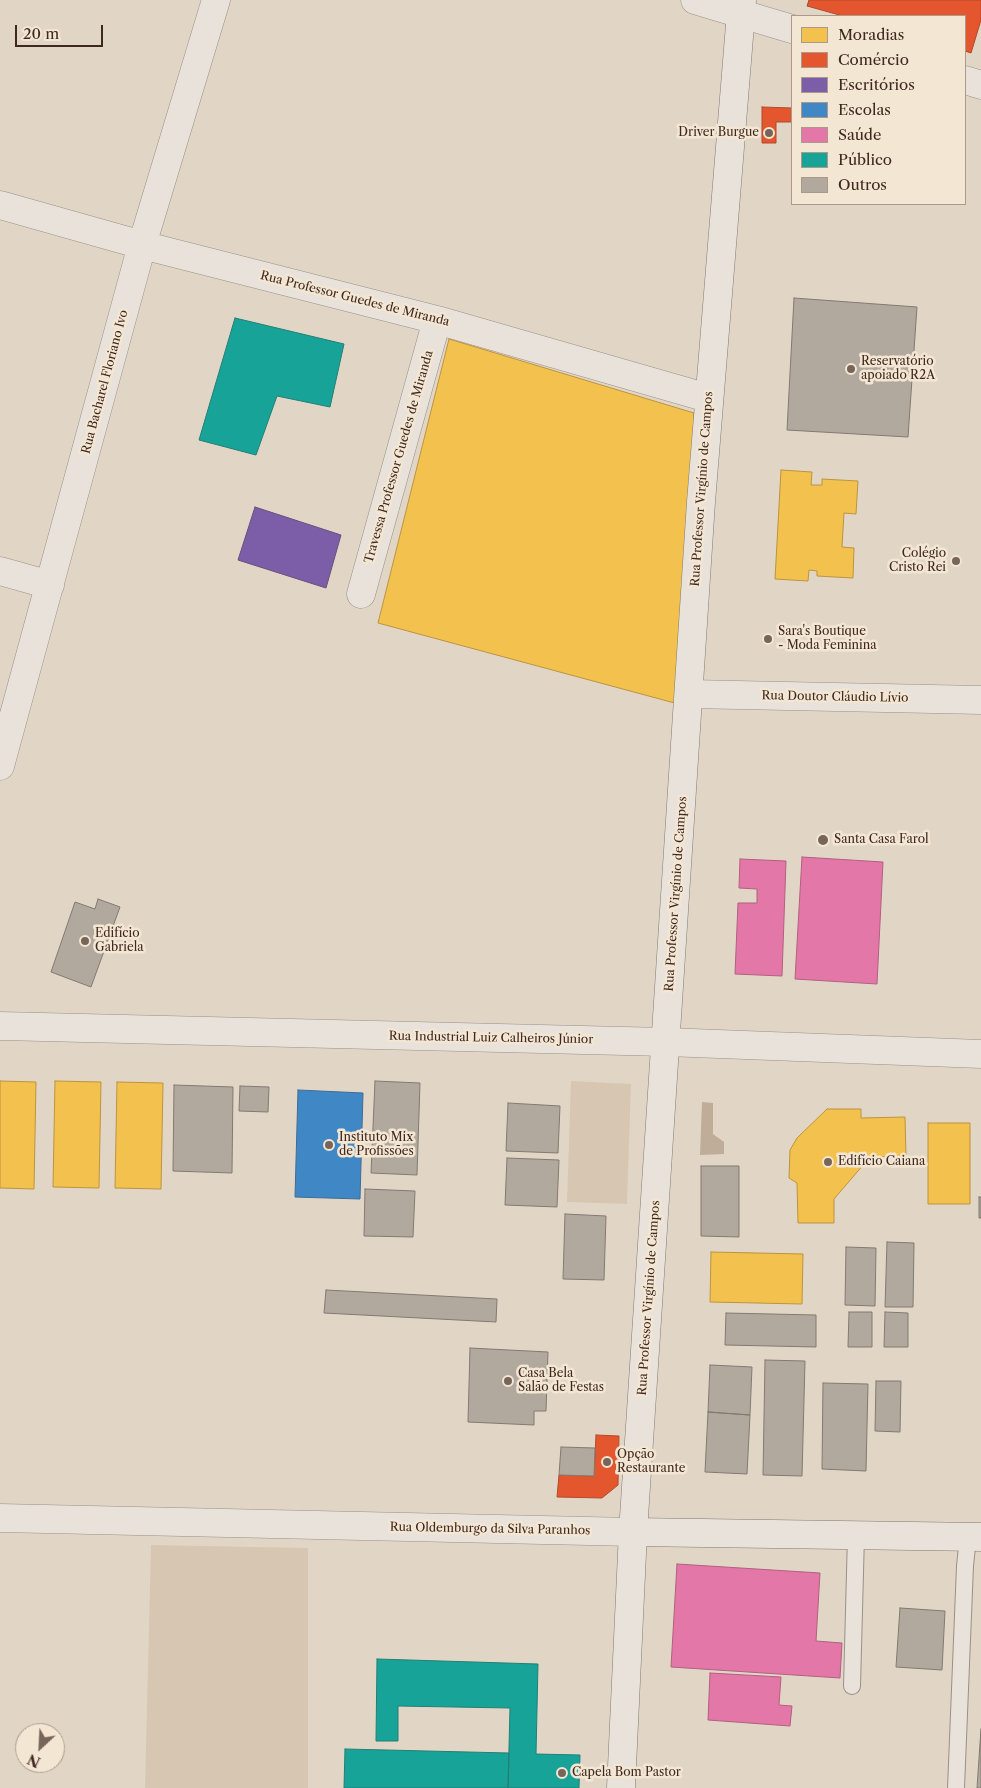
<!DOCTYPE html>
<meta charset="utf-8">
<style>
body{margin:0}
#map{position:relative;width:981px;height:1788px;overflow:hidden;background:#e1d6c6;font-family:"Libre Caslon Text",serif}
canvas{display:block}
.legend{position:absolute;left:791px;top:15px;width:175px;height:190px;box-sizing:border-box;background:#f3e6d3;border:1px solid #ab9a8b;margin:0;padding:6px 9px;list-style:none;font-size:15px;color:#3f2820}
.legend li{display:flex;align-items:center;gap:10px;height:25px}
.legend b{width:25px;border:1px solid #ab9a8b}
.north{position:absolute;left:15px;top:1723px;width:50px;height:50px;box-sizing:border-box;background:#f3e6d3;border:1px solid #ab9a8b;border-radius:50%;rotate:205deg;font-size:14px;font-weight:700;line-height:20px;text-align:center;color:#3f2820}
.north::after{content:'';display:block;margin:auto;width:18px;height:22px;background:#78655a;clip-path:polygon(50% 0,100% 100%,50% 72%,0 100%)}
.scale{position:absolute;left:15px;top:25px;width:88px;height:22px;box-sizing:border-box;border:2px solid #3f2820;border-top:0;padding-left:6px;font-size:15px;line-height:18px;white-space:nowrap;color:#3f2820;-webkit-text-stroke:4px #f3e6d3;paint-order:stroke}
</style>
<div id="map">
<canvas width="981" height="1788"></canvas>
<ul class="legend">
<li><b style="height:14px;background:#f2c14e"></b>Moradias</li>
<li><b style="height:14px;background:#e4572e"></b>Comércio</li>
<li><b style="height:14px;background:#7b5ea7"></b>Escritórios</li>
<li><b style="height:14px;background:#3f88c5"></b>Escolas</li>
<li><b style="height:14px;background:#e377a8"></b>Saúde</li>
<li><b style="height:14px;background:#17a398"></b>Público</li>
<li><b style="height:14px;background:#b2a99e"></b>Outros</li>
</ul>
<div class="north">N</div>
<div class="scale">20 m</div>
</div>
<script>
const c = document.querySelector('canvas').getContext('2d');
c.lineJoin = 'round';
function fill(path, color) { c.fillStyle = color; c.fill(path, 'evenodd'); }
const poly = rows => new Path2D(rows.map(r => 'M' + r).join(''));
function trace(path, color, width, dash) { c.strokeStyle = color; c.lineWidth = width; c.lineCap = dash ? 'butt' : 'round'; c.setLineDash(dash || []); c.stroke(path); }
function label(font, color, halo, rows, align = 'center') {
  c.font = font + ' "Libre Caslon Text",serif'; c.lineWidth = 5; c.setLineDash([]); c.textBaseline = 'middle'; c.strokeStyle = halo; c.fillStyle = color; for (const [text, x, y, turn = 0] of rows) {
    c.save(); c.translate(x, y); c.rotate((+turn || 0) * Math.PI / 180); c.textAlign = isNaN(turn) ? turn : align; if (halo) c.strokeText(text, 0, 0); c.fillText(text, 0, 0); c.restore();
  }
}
const green = poly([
 [571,1081,631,1084,627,1204,567,1202],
 [151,1545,308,1548,308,1788,145,1788]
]);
const water = poly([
 [702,1102,713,1103,713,1134,724,1142,724,1154,700,1155]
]);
const homes = poly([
 [449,339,694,413,682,705,378,623,449,339],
 [781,470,812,472,811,485,822,485,822,479,858,481,856,514,844,513,842,547,854,548,853,578,817,576,817,571,809,570,808,581,775,579,781,470],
 [0,1081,36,1082,34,1189,0,1188,0,1081],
 [55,1081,101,1082,99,1188,53,1187,55,1081],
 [117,1082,163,1083,161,1189,115,1188,117,1082],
 [827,1109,861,1109,861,1118,905,1117,906,1156,870,1157,834,1199,834,1223,798,1223,797,1183,789,1178,790,1150,797,1138,827,1109],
 [928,1123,970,1123,970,1204,928,1204,928,1123],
 [711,1252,803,1254,802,1304,710,1302,711,1252]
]);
const shops = poly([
 [809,0,981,0,981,20,971,53,965,51,965,16,843,16,807,6,809,0],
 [762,107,792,108,792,122,776,122,776,143,762,143,762,107],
 [596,1435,619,1436,618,1485,602,1498,557,1497,559,1475,594,1476,596,1435]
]);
const offices = poly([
 [255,507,341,535,326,588,238,560,255,507]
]);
const schools = poly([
 [298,1090,363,1093,360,1199,295,1197,298,1090]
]);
const health = poly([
 [802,857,883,862,877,984,795,979,802,857],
 [740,859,786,861,782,976,735,974,738,903,757,903,757,889,739,888,740,859],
 [677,1564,820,1573,816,1641,842,1643,840,1678,671,1667,677,1564],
 [710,1673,781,1677,779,1705,792,1706,790,1726,708,1720,710,1673]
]);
const public = poly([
 [235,318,344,344,330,407,277,396,256,455,199,440,235,318],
 [377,1659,538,1664,536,1754,580,1755,579,1788,508,1788,510,1708,398,1706,398,1741,376,1741,377,1659],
 [345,1749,509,1753,508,1788,344,1788,345,1749]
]);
const building = poly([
 [794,298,917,307,908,437,787,430,794,298],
 [98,899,120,907,91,987,51,972,75,902,95,909,98,899],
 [375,1081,420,1083,417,1175,371,1173,375,1081],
 [174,1085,233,1087,232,1173,173,1171,174,1085],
 [240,1086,269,1087,268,1112,239,1111,240,1086],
 [508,1103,560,1106,558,1153,506,1151,508,1103],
 [507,1158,559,1160,557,1207,505,1205,507,1158],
 [701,1166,739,1166,739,1237,701,1236,701,1166],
 [365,1189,415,1191,413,1237,364,1236,365,1189],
 [979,1197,981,1197,981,1218,979,1218,979,1197],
 [565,1214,606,1216,604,1280,563,1279,565,1214],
 [887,1242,914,1243,913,1307,885,1307,887,1242],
 [846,1247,876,1248,875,1306,845,1305,846,1247],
 [326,1290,497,1299,496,1322,324,1313,326,1290],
 [849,1312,872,1312,872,1347,848,1347,849,1312],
 [885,1312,908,1313,908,1347,884,1347,885,1312],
 [726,1313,816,1315,816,1347,725,1345,726,1313],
 [470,1348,548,1352,546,1411,534,1411,534,1425,468,1422,470,1348],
 [765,1360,805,1361,802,1476,763,1475,765,1360],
 [710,1365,752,1367,750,1415,708,1412,710,1365],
 [876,1381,901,1381,900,1432,875,1431,876,1381],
 [823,1383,868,1384,866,1471,822,1469,823,1383],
 [708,1412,750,1415,747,1474,705,1472,708,1412],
 [561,1447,595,1448,594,1476,559,1475,561,1447],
 [900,1608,945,1611,942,1670,896,1667,900,1608],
 [981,1729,981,1788,977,1788,981,1729]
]);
const lane = poly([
 [852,1686,856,1535],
 [956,1788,965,1566,968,1537]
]);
const street = poly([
 [695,0,792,29],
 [965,80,981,85],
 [0,205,142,245,437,320,708,398],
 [0,571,50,585],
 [361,594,437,320],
 [689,694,981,700],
 [0,766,142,245,216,0],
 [0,1026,666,1042,981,1054],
 [0,1518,633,1532]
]);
const secondary = poly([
 [633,1532,981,1537],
 [621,1788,633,1532,701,502,742,0]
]);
const markers = [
 [769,133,5,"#78655a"],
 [851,369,5,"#78655a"],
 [956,561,5,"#78655a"],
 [768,639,5,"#78655a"],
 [823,840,6,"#78655a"],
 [85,941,5,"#78655a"],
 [329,1145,5,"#78655a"],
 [828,1162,5,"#78655a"],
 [508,1381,5,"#78655a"],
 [607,1462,5,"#78655a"],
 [562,1773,5,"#78655a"]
];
const poiNames = [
 ["Driver Burgue",759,133,"right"],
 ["Reservatório",861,362],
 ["apoiado R2A",861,376],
 ["Colégio",946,554,"right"],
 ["Cristo Rei",946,568,"right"],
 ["Sara's Boutique",778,632],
 ["- Moda Feminina",778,646],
 ["Santa Casa Farol",834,840],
 ["Edifício",95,934],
 ["Gabriela",95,948],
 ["Instituto Mix",339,1138],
 ["de Profissões",339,1152],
 ["Edifício Caiana",838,1162],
 ["Casa Bela",518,1374],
 ["Salão de Festas",518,1388],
 ["Opção",617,1455],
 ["Restaurante",617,1469],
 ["Capela Bom Pastor",572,1773]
];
const streetNames = [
 ["Rua Professor Guedes de Miranda",355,299,14],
 ["Rua Bacharel Floriano Ivo",105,382,-75],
 ["Travessa Professor Guedes de Miranda",399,457,-74],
 ["Rua Professor Virgínio de Campos",702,489,-86],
 ["Rua Doutor Cláudio Lívio",835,697,1],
 ["Rua Professor Virgínio de Campos",676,894,-86],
 ["Rua Industrial Luiz Calheiros Júnior",491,1038,1],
 ["Rua Professor Virgínio de Campos",649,1298,-86],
 ["Rua Oldemburgo da Silva Paranhos",490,1529,1]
];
fill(green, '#d7c7b2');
fill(water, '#bfad99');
fill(homes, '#f2c14e');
trace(homes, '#bc9340', 1);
fill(shops, '#e4572e');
trace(shops, '#b2492a', 1);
fill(offices, '#7b5ea7');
trace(offices, '#694e7e', 1);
fill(schools, '#3f88c5');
trace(schools, '#3f6b94', 1);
fill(health, '#e377a8');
trace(health, '#b25f7f', 1);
fill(public, '#17a398');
trace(public, '#237e74', 1);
fill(building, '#b2a99e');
trace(building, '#827970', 1);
trace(lane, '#9a9086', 18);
trace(street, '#9a9086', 29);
trace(secondary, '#827970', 29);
trace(lane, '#e8e2da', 16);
trace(street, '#e8e2da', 28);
trace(secondary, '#e8e2da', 28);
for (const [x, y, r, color] of markers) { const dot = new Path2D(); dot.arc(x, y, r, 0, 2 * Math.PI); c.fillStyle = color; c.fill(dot); trace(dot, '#f3e6d3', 2); }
label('12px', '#3f2820', '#f3e6d3', poiNames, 'left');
label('12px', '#3f2820', '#f3e6d3', streetNames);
</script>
